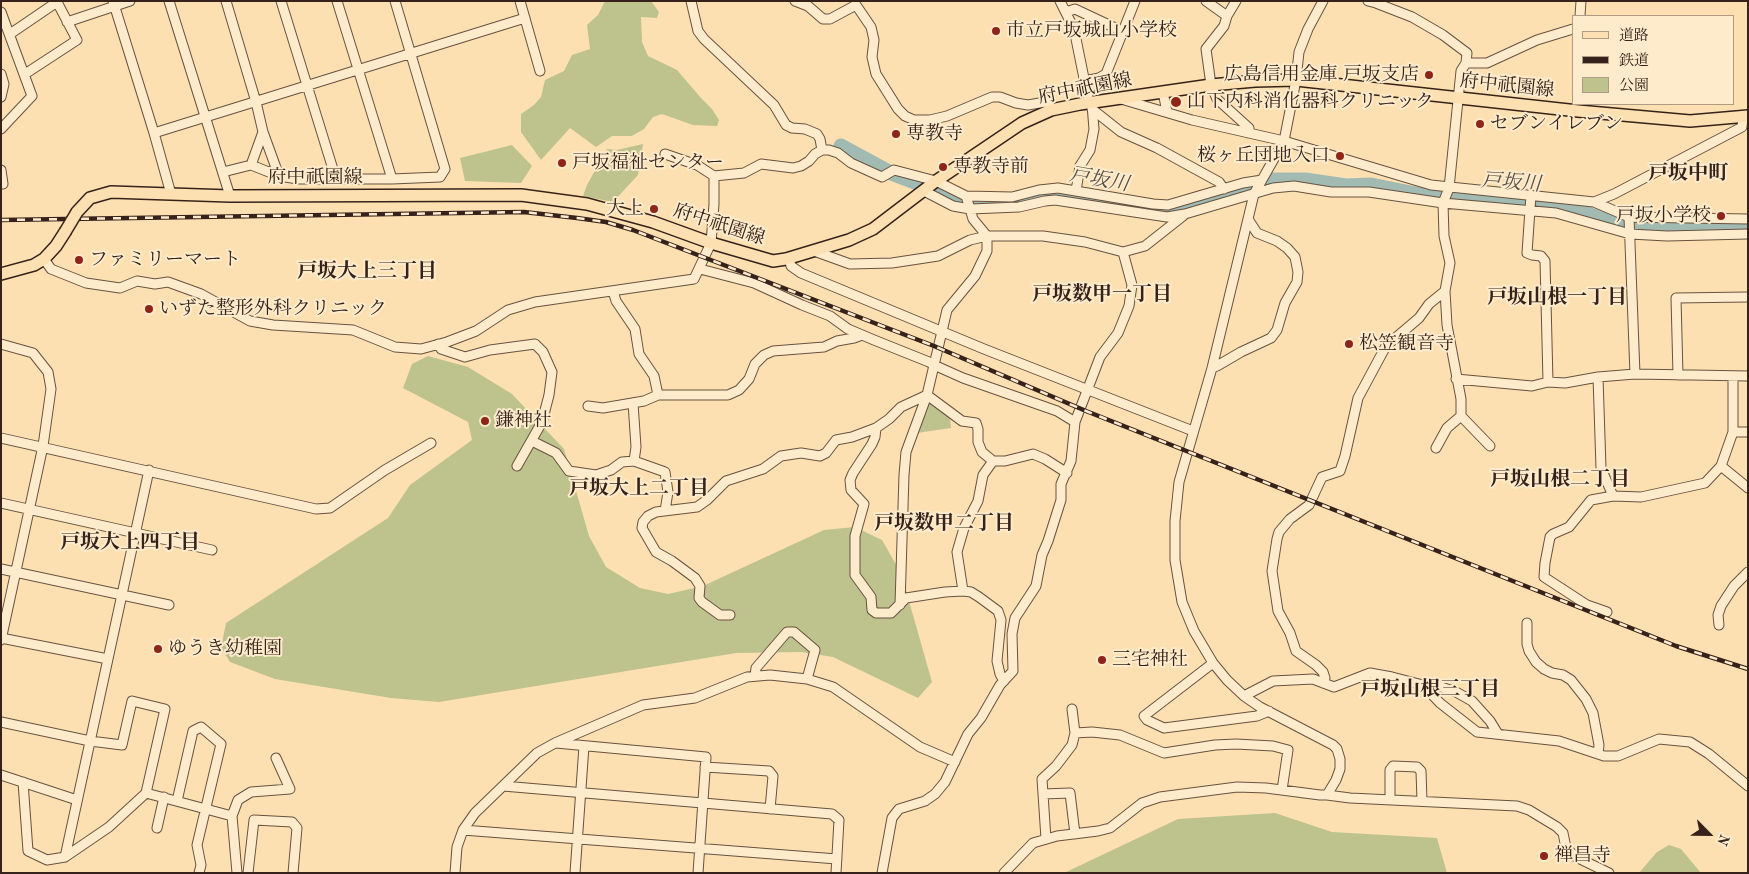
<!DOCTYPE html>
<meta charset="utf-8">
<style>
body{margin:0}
#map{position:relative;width:1749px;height:874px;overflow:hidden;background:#fce0b1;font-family:"Old Standard TT","Noto Serif JP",serif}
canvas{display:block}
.frame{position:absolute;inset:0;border:2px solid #36221a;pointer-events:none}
.legend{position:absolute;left:1572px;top:15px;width:162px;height:90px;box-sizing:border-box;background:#fdebcc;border:1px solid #ad9b85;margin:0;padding:6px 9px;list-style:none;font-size:15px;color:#36221a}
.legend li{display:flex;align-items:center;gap:10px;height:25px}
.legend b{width:25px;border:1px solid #ad9b85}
.north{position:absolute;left:1684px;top:809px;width:50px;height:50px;-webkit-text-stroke:4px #fdebcc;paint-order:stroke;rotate:113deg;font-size:14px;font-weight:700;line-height:20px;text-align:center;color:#36221a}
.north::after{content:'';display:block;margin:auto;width:18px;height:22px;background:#36221a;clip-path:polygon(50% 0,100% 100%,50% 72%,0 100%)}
</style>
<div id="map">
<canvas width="1749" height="874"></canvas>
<div class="frame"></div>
<ul class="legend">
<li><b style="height:6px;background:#fce0b1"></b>道路</li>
<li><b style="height:6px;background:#36221a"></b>鉄道</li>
<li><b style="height:14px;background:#bec28d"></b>公園</li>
</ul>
<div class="north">N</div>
</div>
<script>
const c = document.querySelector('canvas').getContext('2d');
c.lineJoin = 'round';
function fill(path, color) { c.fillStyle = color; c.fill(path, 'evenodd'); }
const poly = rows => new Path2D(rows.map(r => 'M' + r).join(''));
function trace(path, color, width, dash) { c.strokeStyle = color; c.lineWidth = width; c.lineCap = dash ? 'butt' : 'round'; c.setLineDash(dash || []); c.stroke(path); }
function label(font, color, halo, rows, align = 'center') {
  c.font = font + ' "Old Standard TT","Noto Serif JP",serif'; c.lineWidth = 4; c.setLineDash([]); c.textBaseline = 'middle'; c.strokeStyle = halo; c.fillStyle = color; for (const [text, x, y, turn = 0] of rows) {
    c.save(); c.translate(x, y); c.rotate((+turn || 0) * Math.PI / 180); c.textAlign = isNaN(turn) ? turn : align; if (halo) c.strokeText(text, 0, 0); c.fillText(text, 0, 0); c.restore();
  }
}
const green = poly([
 [605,1,651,1,659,12,657,18,641,17,642,42,648,56,677,70,701,98,712,109,719,120,717,126,693,125,662,114,653,117,644,129,632,136,612,136,596,147,570,128,541,160,521,132,521,114,534,105,541,97,545,80,564,71,572,55,590,49,587,25,598,15],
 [643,144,638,175,613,202,583,196,587,185,607,149,617,150],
 [512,145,532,166,521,183,465,181,460,158],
 [428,356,468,367,512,394,564,449,589,536,606,567,640,588,668,594,703,586,824,530,855,527,882,540,901,573,932,682,918,698,833,657,801,652,736,653,439,702,391,698,275,679,230,662,221,648,226,623,388,518,410,485,472,440,468,422,403,388,412,364],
 [927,403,931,403,950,417,951,428,917,433],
 [1275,813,1332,832,1437,838,1447,873,1064,873,1178,819],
 [1669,845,1681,849,1701,873,1639,873,1657,852]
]);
const river = poly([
 [841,146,891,173,920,184],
 [1270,180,1305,180,1346,186,1371,185,1421,195,1455,199,1514,202,1564,206,1600,218,1640,227,1684,228,1748,226],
 [942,192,969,201,996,202,1019,201,1055,193,1116,205,1162,212,1187,210,1209,203,1247,187]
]);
const minor = poly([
 [113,1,154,133,171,194],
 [169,1,230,196],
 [226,1,256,102,263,132,279,176],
 [281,1,336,179],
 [337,1,392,179],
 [520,1,540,71],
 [691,1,698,31,704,39,774,105,786,125,792,128,805,129,817,134,820,139,822,150],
 [795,1,808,6,823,19,830,19,856,5,871,27,874,40,872,57,876,74,898,109,905,116,914,120,930,120,947,116,992,97,1000,97,1016,103,1028,105,1045,102,1049,104,1051,110],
 [1060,1,1074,29,1089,103],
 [1206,1,1227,16],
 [1236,1,1227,16,1224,26,1206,49,1211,85,1217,99,1249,128,1249,133],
 [1368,1,1376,3,1412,17,1443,35,1467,53,1466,63],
 [1,12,32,96,1,129],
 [1066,12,1075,9,1124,32],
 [1580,16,1581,1],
 [67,22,130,1],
 [10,34,57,2,77,40,25,74],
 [1,74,4,84,1,97],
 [1085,81,1099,78,1106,74,1135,1],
 [1163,92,1167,112],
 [1121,99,1192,120,1284,141,1431,185,1594,202,1629,217,1748,219],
 [1092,109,1121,132,1157,148,1219,182,1224,189],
 [154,133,525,18],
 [665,154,697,165,714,176,744,173,761,164,793,168,801,166,809,161,815,154,822,150,829,150,838,153,851,163,882,177,894,170,936,181,966,196,973,219,987,236,987,251,975,276,947,310,927,395,906,452,904,475,900,605],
 [251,165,263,132],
 [1,170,3,184,1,184],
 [223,172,251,165,279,176,298,179,392,179,440,177,445,169,395,1],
 [924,191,953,206,970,209,1019,207,1045,201,1055,200,1167,217,1185,214,1273,188,1294,186,1331,192,1369,192,1443,203,1556,213,1630,234,1667,236,1748,234],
 [1076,191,1080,166,1090,150,1094,129,1092,105],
 [1531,195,1527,253,1532,255,1541,256,1545,261,1548,382],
 [966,196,1012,197,1039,190,1058,188,1153,204,1168,205,1243,183,1262,180],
 [1594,202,1614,194,1742,127,1743,118],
 [1629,217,1635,374],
 [814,251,850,264,892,263,938,256,970,240,987,236,1043,236,1085,242,1123,252,1145,246,1183,216],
 [789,258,791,266,801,273,984,349,1193,431],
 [44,259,51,269,86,283,120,288,137,281,155,284,168,282,201,294,250,321,273,325,353,330,395,347,421,349,447,342,476,331,508,310,535,302,694,279,711,243,714,204,714,176],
 [700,269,754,283,802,305,830,316,848,329,874,340,929,362,934,365,963,378,1057,411,1075,422],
 [613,291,616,301,635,329,639,354,654,376,658,395],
 [1,344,33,353,48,372,51,389,43,446,1,640],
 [438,344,441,349,465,357,490,350,535,344,543,352,552,372,549,395,542,422,517,466],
 [1212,368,1217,366,1241,352,1271,338,1277,330,1285,303,1297,282,1298,272,1295,257,1287,248,1277,241,1257,233,1248,219],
 [1678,375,1676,298,1748,297],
 [1598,377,1601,468,1613,496],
 [1456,379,1532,386,1548,382,1565,383,1598,377,1635,374,1748,376],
 [927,395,962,421,976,423,978,429,978,442,982,452,993,461,1005,461,1033,454,1045,459,1067,473],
 [633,403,636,447,634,461,665,472,668,492,665,511],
 [588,406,603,408,644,401,658,395,728,395,739,390,749,379,755,364,764,355,773,351,824,347,837,341,854,338,862,335],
 [876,428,875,437,872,444,853,473,850,480,851,490,864,504,855,536,855,575,871,597,872,610,876,613,891,613,906,598,945,592,963,591,971,592,979,597,998,611,1001,620,997,661,1000,674,1004,681],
 [1733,432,1748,432],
 [1,438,316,509,330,508,385,470,431,443],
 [532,441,556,453,569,471,596,475,611,470,622,462,634,461],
 [1490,446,1461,416,1461,399,1447,325,1445,291,1450,263,1444,236,1443,203,1449,188,1461,71,1466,63,1487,63,1537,40,1573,29],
 [1436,448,1447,428,1461,416],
 [1721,466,1748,488],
 [1,503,212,550],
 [1,569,169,605],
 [963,591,957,552,964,528,978,501,983,475,993,461],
 [1607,612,1587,605,1544,577,1545,563,1550,537,1553,534,1569,527,1591,500,1613,496,1641,497,1705,483,1721,466,1733,432,1733,376],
 [730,615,720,615,702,602,699,598,700,586,695,578,672,561,656,552,642,528,643,522,648,516,656,512,697,507,707,500,726,481,763,469,781,456,801,453,820,456,826,453,836,440,852,437,876,428,889,419,901,407,927,395],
 [1527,623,1527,644,1529,651,1536,662,1544,669,1552,673,1563,675,1571,680,1586,699,1593,713,1599,745,1598,754],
 [1719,625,1718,615,1721,606,1734,586,1748,572],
 [1,638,108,659],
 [1213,663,1144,716,1147,720,1164,728,1257,716,1269,711],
 [755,676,756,668,787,632,794,632,815,650,807,679],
 [1323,683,1325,678,1323,672,1316,665,1296,651,1290,633,1278,611,1272,571,1277,539,1279,532,1290,519,1309,505,1322,477,1340,471,1345,456,1358,398,1386,346,1419,318,1429,304,1445,291],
 [1423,685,1435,685,1456,692,1472,701,1490,721,1498,734],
 [1244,696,1273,681,1313,679,1334,687,1370,673,1392,677,1423,685,1440,703,1477,732,1559,741,1604,756,1618,756,1659,739,1690,742,1709,754,1748,786],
 [1,722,90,741,122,745,132,701,165,709,146,793,109,827,65,857,47,860,28,851,23,782],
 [1075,733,1092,732,1120,735,1164,753,1215,745,1236,744,1273,746,1288,750,1282,790],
 [556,743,706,757,698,873],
 [705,767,769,771,773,776,770,809],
 [1,775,77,800],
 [503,786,832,814,839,820,836,873],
 [146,793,232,816],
 [1043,794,1070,793,1075,834],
 [1327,795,1350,798,1517,806,1529,810,1557,827,1563,833,1566,848,1576,857,1609,873],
 [1390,800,1390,770,1393,766,1417,767,1421,771,1422,801],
 [177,801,193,731,201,727,221,744,197,845,201,865,199,873],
 [157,828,164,797],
 [463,830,837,859],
 [1046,839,1042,779,1056,766,1072,745,1075,733,1072,709],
 [65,857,149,470],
 [237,873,232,816,238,800,251,792,290,789,276,758],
 [248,873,254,820,292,822,297,828,293,873],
 [455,873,457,847,463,830,475,813,537,753,555,743,643,705,695,698,747,677,770,675,807,679,833,687,920,747,955,762],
 [575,873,584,746],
 [882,873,892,818,899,809,925,801,935,794,945,782,968,734,981,718,1000,685,1013,671,1012,634,1015,618,1036,586,1042,555,1048,541,1061,500,1061,484,1071,461,1075,422,1100,357,1118,333,1129,306,1132,285,1123,252],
 [1004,873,1033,843,1057,836,1098,831,1110,828,1142,803,1160,797,1237,787,1266,788,1320,795,1327,795,1336,780,1340,769,1340,759,1337,749,1333,745,1260,707,1244,696,1227,680,1213,663,1194,631,1182,602,1175,560,1175,521,1179,482,1212,368,1254,194,1284,141,1296,80,1299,52,1308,29,1323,1]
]);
const major = poly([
 [77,212,90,198,111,192,230,196,521,195,587,204,653,222,711,243,773,261,786,259,849,240,873,229,936,181,1022,123,1051,110,1080,104,1211,85,1255,81,1296,80,1578,111,1690,121,1748,116],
 [1,274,34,265,44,259,56,246,65,232]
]);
const rail = poly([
 [1,220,524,212,577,218,606,222,633,230,703,257,934,346,1086,411,1676,646,1748,669]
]);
const majorBridge = poly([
 [65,232,77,212]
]);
const markers = [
 [996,31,5,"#8f2418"],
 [1429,75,5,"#8f2418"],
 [1176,102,6,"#8f2418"],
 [1480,124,5,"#8f2418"],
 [896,134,5,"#8f2418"],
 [1340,156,5,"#8f2418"],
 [562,163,5,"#8f2418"],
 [943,167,5,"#8f2418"],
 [654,209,5,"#8f2418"],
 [1721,216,5,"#8f2418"],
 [79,260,5,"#8f2418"],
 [149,309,5,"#8f2418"],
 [1349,344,5,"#8f2418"],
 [485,421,5,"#8f2418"],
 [158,649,5,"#8f2418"],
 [1102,660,5,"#8f2418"],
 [1544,856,5,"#8f2418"]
];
const poiNames = [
 ["市立戸坂城山小学校",1006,31],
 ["広島信用金庫 戸坂支店",1419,75,"right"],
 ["山下内科消化器科クリニック",1187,102],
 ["セブンイレブン",1490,124],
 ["専教寺",906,134],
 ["桜ヶ丘団地入口",1330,156,"right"],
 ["戸坂福祉センター",572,163],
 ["専教寺前",953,167],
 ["大上",644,209,"right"],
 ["戸坂小学校",1711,216,"right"],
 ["ファミリーマート",89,260],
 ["いずた整形外科クリニック",159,309],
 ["松笠観音寺",1359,344],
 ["鎌神社",495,421],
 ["ゆうき幼稚園",168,649],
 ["三宅神社",1112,660],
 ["禅昌寺",1554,856]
];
const streetNames = [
 ["府中祇園線",1507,86,6],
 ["府中祇園線",1085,89,-11],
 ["府中祇園線",315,178],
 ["府中祇園線",719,225,18]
];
const neighbourhoodNames = [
 ["戸坂中町",1688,174],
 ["戸坂大上三丁目",367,272],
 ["戸坂数甲一丁目",1102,295],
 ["戸坂山根一丁目",1557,298],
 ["戸坂山根二丁目",1560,480],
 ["戸坂大上二丁目",639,489],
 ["戸坂数甲二丁目",944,524],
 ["戸坂大上四丁目",130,543],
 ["戸坂山根三丁目",1430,690]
];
const waterNames = [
 ["戸坂川",1099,180,10],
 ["戸坂川",1511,183,4]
];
fill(green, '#bec28d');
trace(river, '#a1bbb3', 15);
trace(minor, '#685240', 11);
trace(major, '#36221a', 14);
trace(minor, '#fdebcc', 9);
trace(major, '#fce0b1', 11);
trace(rail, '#36221a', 4.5);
trace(rail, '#fdebcc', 2.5, [8]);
trace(majorBridge, '#36221a', 14, []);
trace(majorBridge, '#fce0b1', 11);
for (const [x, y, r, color] of markers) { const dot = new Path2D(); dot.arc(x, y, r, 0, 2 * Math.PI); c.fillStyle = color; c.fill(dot); trace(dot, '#fdebcc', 2); }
label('19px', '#36221a', '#fdebcc', poiNames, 'left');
label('19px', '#36221a', '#fdebcc', streetNames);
label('bold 20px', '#36221a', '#fdebcc', neighbourhoodNames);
label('italic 20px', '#565048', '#fdebcc', waterNames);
</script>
